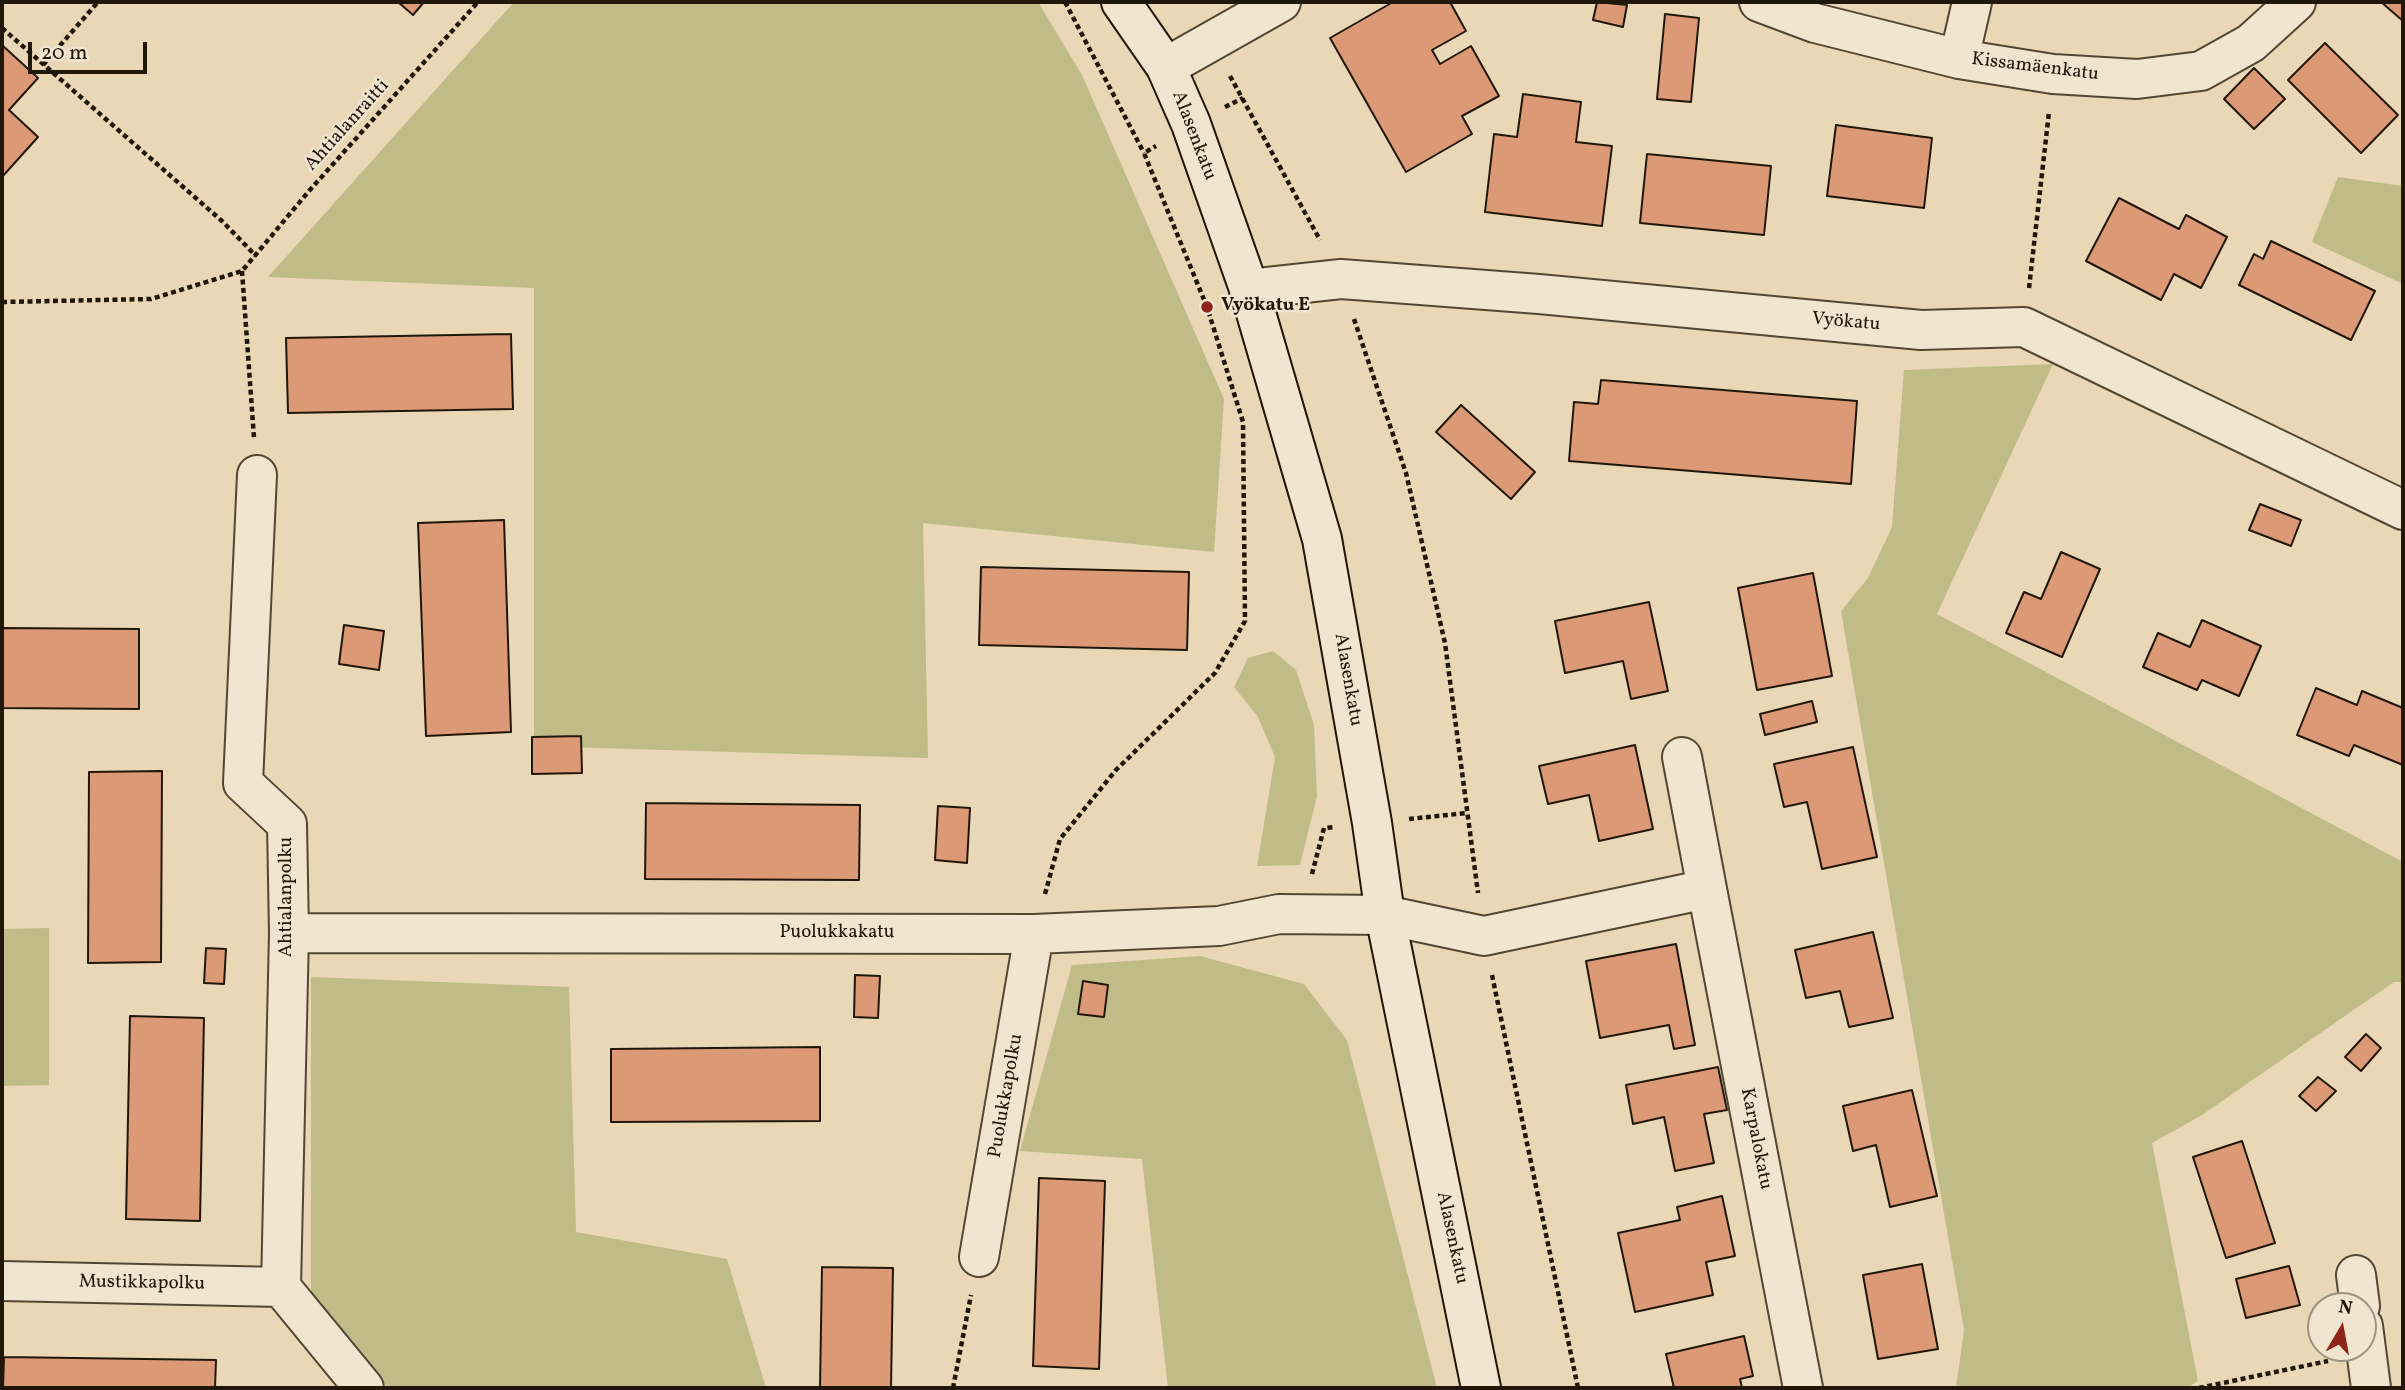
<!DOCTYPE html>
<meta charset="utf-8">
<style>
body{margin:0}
#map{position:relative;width:2405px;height:1390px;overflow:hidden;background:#e9d7b6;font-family:Vollkorn,serif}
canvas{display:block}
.frame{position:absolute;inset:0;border:4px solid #211708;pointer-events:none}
.north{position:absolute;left:2307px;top:1292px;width:70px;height:70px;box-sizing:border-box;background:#f1e5d0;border:2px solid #9e9380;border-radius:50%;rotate:10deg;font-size:19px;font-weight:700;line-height:28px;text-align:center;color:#211708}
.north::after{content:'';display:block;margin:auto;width:24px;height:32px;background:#8f2418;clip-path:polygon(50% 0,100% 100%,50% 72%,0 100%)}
.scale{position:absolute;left:28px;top:42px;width:119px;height:32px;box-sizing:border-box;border:4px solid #211708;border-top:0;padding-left:9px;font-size:21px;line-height:24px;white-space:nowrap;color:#211708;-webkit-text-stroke:5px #f1e5d0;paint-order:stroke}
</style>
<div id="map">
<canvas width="2405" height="1390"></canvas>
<div class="frame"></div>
<div class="north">N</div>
<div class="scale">20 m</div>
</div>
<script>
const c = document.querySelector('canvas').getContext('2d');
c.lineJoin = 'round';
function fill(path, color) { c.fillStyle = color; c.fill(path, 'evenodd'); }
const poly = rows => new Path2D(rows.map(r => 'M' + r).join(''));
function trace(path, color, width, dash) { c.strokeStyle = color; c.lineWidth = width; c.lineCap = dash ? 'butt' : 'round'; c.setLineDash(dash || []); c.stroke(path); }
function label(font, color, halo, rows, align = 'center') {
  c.font = font + ' Vollkorn,serif'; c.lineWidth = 5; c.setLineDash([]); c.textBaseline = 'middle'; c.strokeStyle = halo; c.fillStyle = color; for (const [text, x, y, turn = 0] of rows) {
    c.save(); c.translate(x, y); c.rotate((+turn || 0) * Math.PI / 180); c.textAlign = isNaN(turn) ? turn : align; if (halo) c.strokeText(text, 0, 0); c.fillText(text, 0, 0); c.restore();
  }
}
const green = poly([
 [514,2,1038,2,1082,75,1224,399,1214,552,923,523,928,758,534,746,534,288,268,277],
 [2338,177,2403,186,2403,284,2312,242],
 [2053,364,1937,614,2403,862,2403,982,2394,982,2202,1115,2152,1143,2198,1381,2187,1388,1956,1388,1964,1330,1841,611,1868,578,1892,527,1904,370],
 [1273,651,1296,670,1314,725,1317,796,1300,865,1257,866,1275,757,1258,717,1234,687,1248,658],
 [49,928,49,1085,2,1086,2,929],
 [1200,956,1304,984,1347,1040,1437,1388,1168,1388,1142,1159,1020,1151,1072,965],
 [311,977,569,987,576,1232,727,1259,766,1388,389,1388,311,1302]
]);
const building = poly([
 [398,2,424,2,413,15,398,2],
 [1393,2,1450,2,1466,31,1432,50,1440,64,1471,46,1499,96,1462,116,1472,134,1406,172,1330,38,1393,2],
 [1597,2,1627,5,1623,27,1593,20,1597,2],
 [2381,2,2403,2,2403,21,2381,2],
 [1665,14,1699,18,1691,102,1657,99,1665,14],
 [2325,43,2398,115,2361,153,2288,80,2325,43],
 [2,45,38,78,9,110,38,137,2,177,2,45],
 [2254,68,2285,99,2254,129,2224,99,2254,68],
 [1523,94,1581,102,1576,142,1612,146,1602,226,1485,212,1494,134,1517,137,1523,94],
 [1836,125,1932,138,1924,208,1827,196,1836,125],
 [1647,154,1771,166,1764,235,1640,223,1647,154],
 [2119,198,2179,229,2186,215,2227,237,2201,288,2174,274,2161,300,2086,261,2119,198],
 [2271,241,2375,291,2351,340,2239,285,2254,254,2263,259,2271,241],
 [511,334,513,409,288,413,286,338,511,334],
 [1601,380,1857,401,1851,484,1569,461,1574,402,1598,404,1601,380],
 [1461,405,1535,472,1511,499,1436,432,1461,405],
 [2260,504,2301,520,2291,546,2249,530,2260,504],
 [504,520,511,732,426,736,418,523,504,520],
 [2061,552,2100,569,2062,657,2006,633,2024,592,2041,599,2061,552],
 [981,567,1189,572,1187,650,979,645,981,567],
 [1813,573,1832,676,1757,690,1738,588,1813,573],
 [1649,602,1668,691,1631,699,1623,661,1565,673,1555,621,1649,602],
 [2202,620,2261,646,2239,696,2202,680,2197,690,2143,667,2158,633,2190,647,2202,620],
 [344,625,384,631,379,670,339,664,344,625],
 [2,628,139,629,139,709,2,708,2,628],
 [2316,688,2357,705,2362,691,2403,708,2403,765,2354,745,2349,756,2297,735,2316,688],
 [1812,701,1817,722,1765,735,1760,714,1812,701],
 [581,736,582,773,532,774,532,737,581,736],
 [1635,745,1653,829,1599,841,1589,795,1548,804,1539,766,1635,745],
 [1853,747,1877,857,1822,869,1807,802,1784,807,1774,764,1853,747],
 [162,771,161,962,88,963,89,772,162,771],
 [646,803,860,805,859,880,645,879,646,803],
 [938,806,970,808,967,863,935,860,938,806],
 [1873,932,1893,1018,1849,1027,1840,991,1806,998,1795,950,1873,932],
 [1676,944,1695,1045,1674,1049,1669,1025,1600,1038,1586,961,1676,944],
 [206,948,226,949,224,984,204,983,206,948],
 [855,975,880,976,878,1018,854,1017,855,975],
 [1083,981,1108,985,1104,1017,1078,1014,1083,981],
 [130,1016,204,1018,200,1221,126,1219,130,1016],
 [2366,1034,2381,1048,2361,1071,2345,1057,2366,1034],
 [820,1047,820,1121,611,1122,611,1049,820,1047],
 [1718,1067,1727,1110,1704,1114,1714,1163,1675,1171,1664,1117,1633,1124,1626,1085,1718,1067],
 [2318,1077,2336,1091,2316,1111,2299,1096,2318,1077],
 [1912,1090,1937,1196,1890,1207,1876,1145,1853,1151,1843,1106,1912,1090],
 [2242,1141,2275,1243,2226,1258,2193,1157,2242,1141],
 [1039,1178,1105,1181,1099,1369,1033,1366,1039,1178],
 [1722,1196,1735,1256,1706,1262,1713,1295,1635,1312,1618,1233,1680,1220,1677,1207,1722,1196],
 [1922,1264,1938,1349,1878,1359,1863,1275,1922,1264],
 [2289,1266,2300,1305,2246,1318,2236,1279,2289,1266],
 [822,1267,893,1268,891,1388,820,1388,822,1267],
 [1744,1336,1753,1376,1740,1379,1742,1388,1674,1388,1666,1354,1744,1336],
 [4,1357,216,1360,215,1388,3,1388,4,1357]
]);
const path = poly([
 [1065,2,1144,153],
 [2,28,222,221,256,256],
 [43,65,98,2],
 [1230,76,1320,240],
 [1225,107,1243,98],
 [242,271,254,438],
 [2029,288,2049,112],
 [2,302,151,299,242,271,309,191,478,2],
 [1354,319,1406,473,1445,643,1478,893],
 [1409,819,1467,813],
 [1312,874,1324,828,1334,827],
 [1045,894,1060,839,1116,770,1215,673,1245,621,1243,422,1207,307,1144,153,1156,146],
 [1492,975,1578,1388],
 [953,1388,971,1295],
 [2199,1388,2328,1361]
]);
const street = poly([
 [1759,2,1815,23,1959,59,2053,74,2137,79,2201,71,2251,43,2296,2],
 [1959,59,1972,2],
 [1166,67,1281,2],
 [1249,289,1341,279,1539,294,1921,330,2024,327,2403,510],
 [257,475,243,783,287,824,289,933,281,1287,364,1388],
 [1682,757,1707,889],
 [289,933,1034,934,1219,926,1279,914,1385,915,1484,936,1707,889,1803,1388],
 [979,1257,1034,934],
 [2356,1275,2360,1306],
 [2,1281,281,1287],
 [2363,1326,2371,1388]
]);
const secondary = poly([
 [1121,2,1166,67,1191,124,1249,289,1322,539,1372,823,1385,915,1481,1388]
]);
const markers = [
 [1207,307,7,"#8f2418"]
];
const streetNames = [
 ["Kissamäenkatu",2035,68,7],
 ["Ahtialanraitti",348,126,-48],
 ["Alasenkatu",1193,136,69],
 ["Vyökatu",1846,323,5],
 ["Alasenkatu",1347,680,80],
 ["Ahtialanpolku",288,897,-90],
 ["Puolukkakatu",837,934],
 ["Puolukkapolku",1007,1096,-80],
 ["Karpalokatu",1755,1139,79],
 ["Alasenkatu",1451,1238,78],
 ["Mustikkapolku",142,1284,1]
];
const poiNames = [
 ["Vyökatu E",1221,307]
];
fill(green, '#bfbc88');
fill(building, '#db9976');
trace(building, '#211708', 2);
trace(street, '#534734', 42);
trace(secondary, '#211708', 42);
trace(path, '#211708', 4.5, [5, 3.5]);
trace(street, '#f1e5d0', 38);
trace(secondary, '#f1e5d0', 38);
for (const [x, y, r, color] of markers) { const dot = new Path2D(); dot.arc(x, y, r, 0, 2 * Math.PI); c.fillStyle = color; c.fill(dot); trace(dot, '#f1e5d0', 2.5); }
label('19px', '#211708', '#f1e5d0', streetNames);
label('bold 19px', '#211708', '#f1e5d0', poiNames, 'left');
</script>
